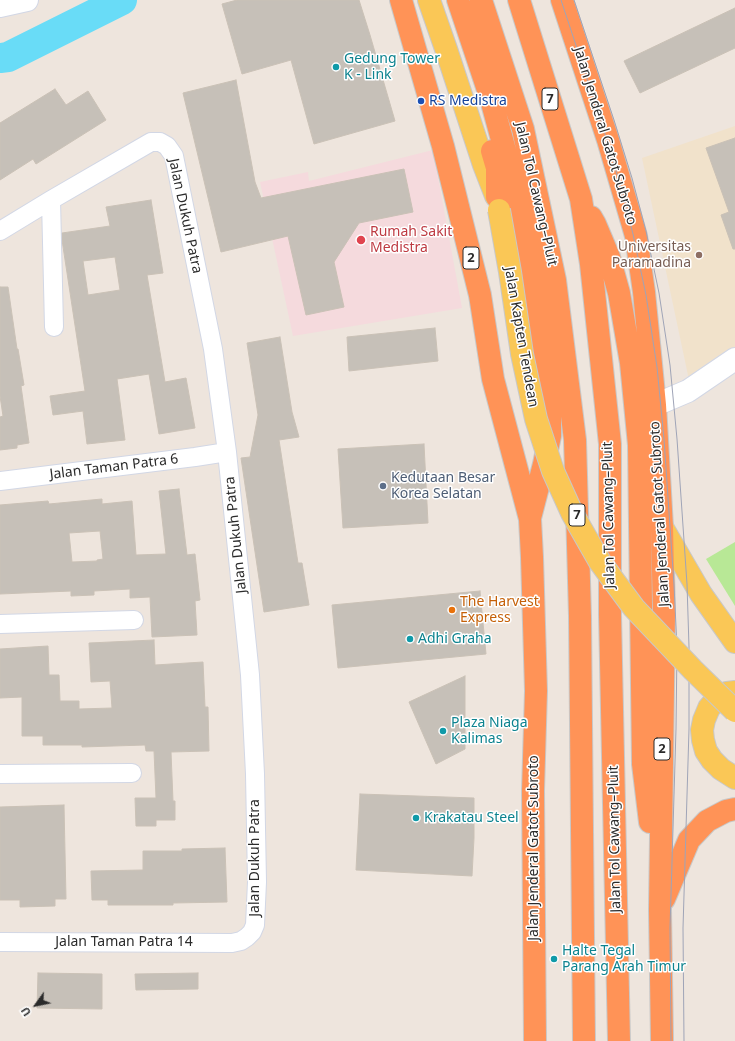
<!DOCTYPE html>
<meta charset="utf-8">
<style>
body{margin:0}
#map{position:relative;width:735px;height:1041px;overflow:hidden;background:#eee5dd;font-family:"Noto Sans",sans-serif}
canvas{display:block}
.north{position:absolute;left:16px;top:985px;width:40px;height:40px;-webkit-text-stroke:3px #fff;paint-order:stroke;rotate:237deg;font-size:11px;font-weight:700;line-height:16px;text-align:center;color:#2b2b2b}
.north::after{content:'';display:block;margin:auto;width:14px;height:18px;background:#2b2b2b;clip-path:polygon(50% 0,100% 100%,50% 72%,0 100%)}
</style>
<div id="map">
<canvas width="735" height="1041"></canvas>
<div class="north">U</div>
</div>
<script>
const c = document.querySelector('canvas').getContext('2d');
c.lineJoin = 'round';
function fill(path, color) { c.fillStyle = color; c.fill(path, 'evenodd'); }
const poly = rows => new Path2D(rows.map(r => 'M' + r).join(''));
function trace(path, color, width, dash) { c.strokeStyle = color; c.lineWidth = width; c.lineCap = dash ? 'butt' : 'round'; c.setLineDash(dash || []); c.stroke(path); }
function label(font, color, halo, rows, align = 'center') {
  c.font = font + ' "Noto Sans",sans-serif'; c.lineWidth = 3; c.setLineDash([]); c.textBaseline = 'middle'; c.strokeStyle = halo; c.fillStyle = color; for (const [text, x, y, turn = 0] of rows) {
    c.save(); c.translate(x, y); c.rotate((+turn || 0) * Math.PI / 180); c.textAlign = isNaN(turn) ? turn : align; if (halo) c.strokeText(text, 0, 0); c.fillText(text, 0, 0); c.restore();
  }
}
const education = poly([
 [735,126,735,353,689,380,642,158]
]);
const medical = poly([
 [433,150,462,308,293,336,260,182,308,172,309,181]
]);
const green = poly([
 [735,542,735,606,706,559]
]);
const river = poly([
 [0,58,8,57,122,0]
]);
const building = poly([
 [237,0,359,0,370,35,395,121,314,144,291,60,242,74,222,4,237,0],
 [735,8,735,48,640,93,624,61,735,8],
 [236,80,255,182,261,198,404,169,413,212,359,223,334,262,344,307,306,315,288,236,221,252,183,93,236,80],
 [55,89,66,105,88,91,106,120,36,164,33,159,0,180,0,123,55,89],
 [735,138,735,249,733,249,721,215,729,212,706,148,735,138],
 [151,200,163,273,147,275,165,382,186,378,195,428,159,434,149,374,117,379,125,440,87,444,83,411,53,415,50,396,85,391,62,240,62,233,110,226,106,207,151,200],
 [115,257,120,290,88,295,83,261,115,257],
 [0,287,8,287,17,349,18,349,24,385,21,386,29,443,17,445,17,448,0,450,0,417,3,416,0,396,0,287],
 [435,328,438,361,349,371,347,337,435,328],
 [280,337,292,412,299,437,279,440,298,563,302,563,309,605,264,612,241,458,250,457,258,415,247,343,280,337],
 [424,444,428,523,343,528,338,449,424,444],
 [179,489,187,555,195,554,200,600,195,601,197,635,152,637,150,597,130,598,130,589,94,591,94,595,71,596,71,591,0,594,0,505,48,501,49,504,102,499,102,504,132,501,136,555,166,554,159,491,179,489],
 [100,531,103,559,97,560,97,561,72,562,69,533,100,531],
 [480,591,486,654,338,668,332,605,480,591],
 [154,640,155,665,203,662,205,707,208,707,209,751,171,752,173,801,175,801,175,820,156,820,156,826,136,826,135,798,156,798,154,751,146,751,145,745,82,747,82,745,43,745,43,736,22,736,22,697,0,698,0,649,48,646,49,675,59,675,60,701,79,701,79,709,112,708,110,681,91,682,89,643,154,640],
 [465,676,465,749,436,764,409,702,465,676],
 [360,794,474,798,474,838,472,876,356,870,360,794],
 [64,805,66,899,55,899,55,906,20,907,20,900,0,900,0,807,64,805],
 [225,848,227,902,173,903,173,905,108,905,108,900,92,900,91,871,143,870,143,851,182,851,182,849,225,848],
 [38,973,102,974,102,1009,37,1008,38,973],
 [198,973,198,989,136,990,135,974,198,973]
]);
const street = poly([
 [51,200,54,327],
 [0,231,51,200,151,142,160,142,167,146,174,156,213,349,227,452,250,675,255,774,257,882,255,925,252,932,247,937,241,941,232,943,0,942],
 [0,481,195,457,227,452],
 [0,624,134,620],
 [0,774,132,773]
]);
const secondary = poly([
 [0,6,27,0],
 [655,405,688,391,735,359]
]);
const primary = poly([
 [429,0,446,49,484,165,496,196],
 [662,527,701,594,735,642],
 [735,692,727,693,716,700,709,708,704,720,702,730,703,740,706,751,712,760,721,769,735,778]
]);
const highway = poly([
 [401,0,443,146,480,295,493,379,530,519,532,557,536,691,533,791,535,1041],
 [458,0,491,99,510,169,534,284,546,366,550,412,550,436,544,464,530,518],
 [481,0,523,129,534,181,555,280,575,440,580,616,584,1041],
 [519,0,581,199,591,264,610,444,610,614,619,1041],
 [562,0,608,140,636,236,644,292,655,405,662,527,664,614,660,910,662,1041],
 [492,151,497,168,497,197],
 [591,217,595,224,609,257,619,293,631,363,639,445,643,764,650,822],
 [664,899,689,840,707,821,726,811,735,809]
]);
const tram = poly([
 [561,0,602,124,619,181,633,234,646,295,657,367,664,439,674,585,677,647,676,729,670,928,671,1041],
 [574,0,614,120,632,178,646,231,659,293,670,365,677,439,687,584,689,647,689,729,683,928,684,1041]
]);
const primaryBridge = poly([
 [499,210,510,272,522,354,536,419,553,471,572,513,600,562,634,608,693,670,735,711]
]);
const markers = [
 [336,67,4,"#0f9aa8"],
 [421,101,4,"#1a4fb4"],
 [361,240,5,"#e0444e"],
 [699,255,4,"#8d6e63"],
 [383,486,4,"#5c6f8a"],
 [452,610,4,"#e8710a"],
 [410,639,4,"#0f9aa8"],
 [443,731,4,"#0f9aa8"],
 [416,818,4,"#0f9aa8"],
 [554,959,4,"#0f9aa8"]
];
const shields = [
 [550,99,16],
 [471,258,16],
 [577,515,16],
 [662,749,16]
];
const shieldNames = [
 ["7",550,99],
 ["2",471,258],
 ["7",577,515],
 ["2",662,749]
];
const cultureNames = [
 ["Gedung Tower",344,59],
 ["K - Link",344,75],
 ["Adhi Graha",418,639],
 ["Plaza Niaga",451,723],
 ["Kalimas",451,739],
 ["Krakatau Steel",424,818],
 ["Halte Tegal",562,951],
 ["Parang Arah Timur",562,967]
];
const transitNames = [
 ["RS Medistra",429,101]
];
const streetNames = [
 ["Jalan Jenderal Gatot Subroto",605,136,73],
 ["Jalan Tol Cawang–Pluit",536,194,77],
 ["Jalan Dukuh Patra",185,216,78],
 ["Jalan Kapten Tendean",521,337,80],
 ["Jalan Taman Patra 6",114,467,-7],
 ["Jalan Jenderal Gatot Subroto",660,514,-93],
 ["Jalan Tol Cawang–Pluit",609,515,-91],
 ["Jalan Dukuh Patra",236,535,-96],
 ["Jalan Tol Cawang–Pluit",615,839,-91],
 ["Jalan Jenderal Gatot Subroto",534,848,-90],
 ["Jalan Dukuh Patra",255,858,-90],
 ["Jalan Taman Patra 14",124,942]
];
const healthNames = [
 ["Rumah Sakit",370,232],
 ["Medistra",370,248]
];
const educationNames = [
 ["Universitas",691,247],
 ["Paramadina",691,263]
];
const serviceNames = [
 ["Kedutaan Besar",391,478],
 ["Korea Selatan",391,494]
];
const foodNames = [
 ["The Harvest",460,602],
 ["Express",460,618]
];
fill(education, '#f1e2cb');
fill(medical, '#f5dadd');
fill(green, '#b8e896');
trace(river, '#69dcf7', 30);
fill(building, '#c6c0b8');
trace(building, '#cac1b6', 1);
trace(street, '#d2d7e5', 20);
trace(secondary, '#d2d7e5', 24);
trace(primary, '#c8c8c8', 24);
trace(highway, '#c8c8c8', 24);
trace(street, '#fff', 18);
trace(secondary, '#fff', 22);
trace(primary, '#fac756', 22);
trace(highway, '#ff9357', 22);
trace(tram, '#9fa4b7', 1);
trace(primaryBridge, '#c8c8c8', 24, []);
trace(primaryBridge, '#fac756', 22);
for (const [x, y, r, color] of markers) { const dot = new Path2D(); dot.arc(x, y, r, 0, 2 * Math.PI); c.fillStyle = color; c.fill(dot); trace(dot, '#fff', 1.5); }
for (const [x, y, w] of shields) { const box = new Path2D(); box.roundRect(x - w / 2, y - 11, w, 22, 3); c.fillStyle = '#fff'; c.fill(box); trace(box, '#2b2b2b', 1); }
label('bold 13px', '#2b2b2b', null, shieldNames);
label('14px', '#0d838f', '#fff', cultureNames, 'left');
label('14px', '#164399', '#fff', transitNames, 'left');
label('14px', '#2b2b2b', '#fff', streetNames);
label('14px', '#be3a42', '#fff', healthNames, 'left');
label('14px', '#785e54', '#fff', educationNames, 'right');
label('14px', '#4e5e75', '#fff', serviceNames, 'left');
label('14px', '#c56008', '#fff', foodNames, 'left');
</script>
